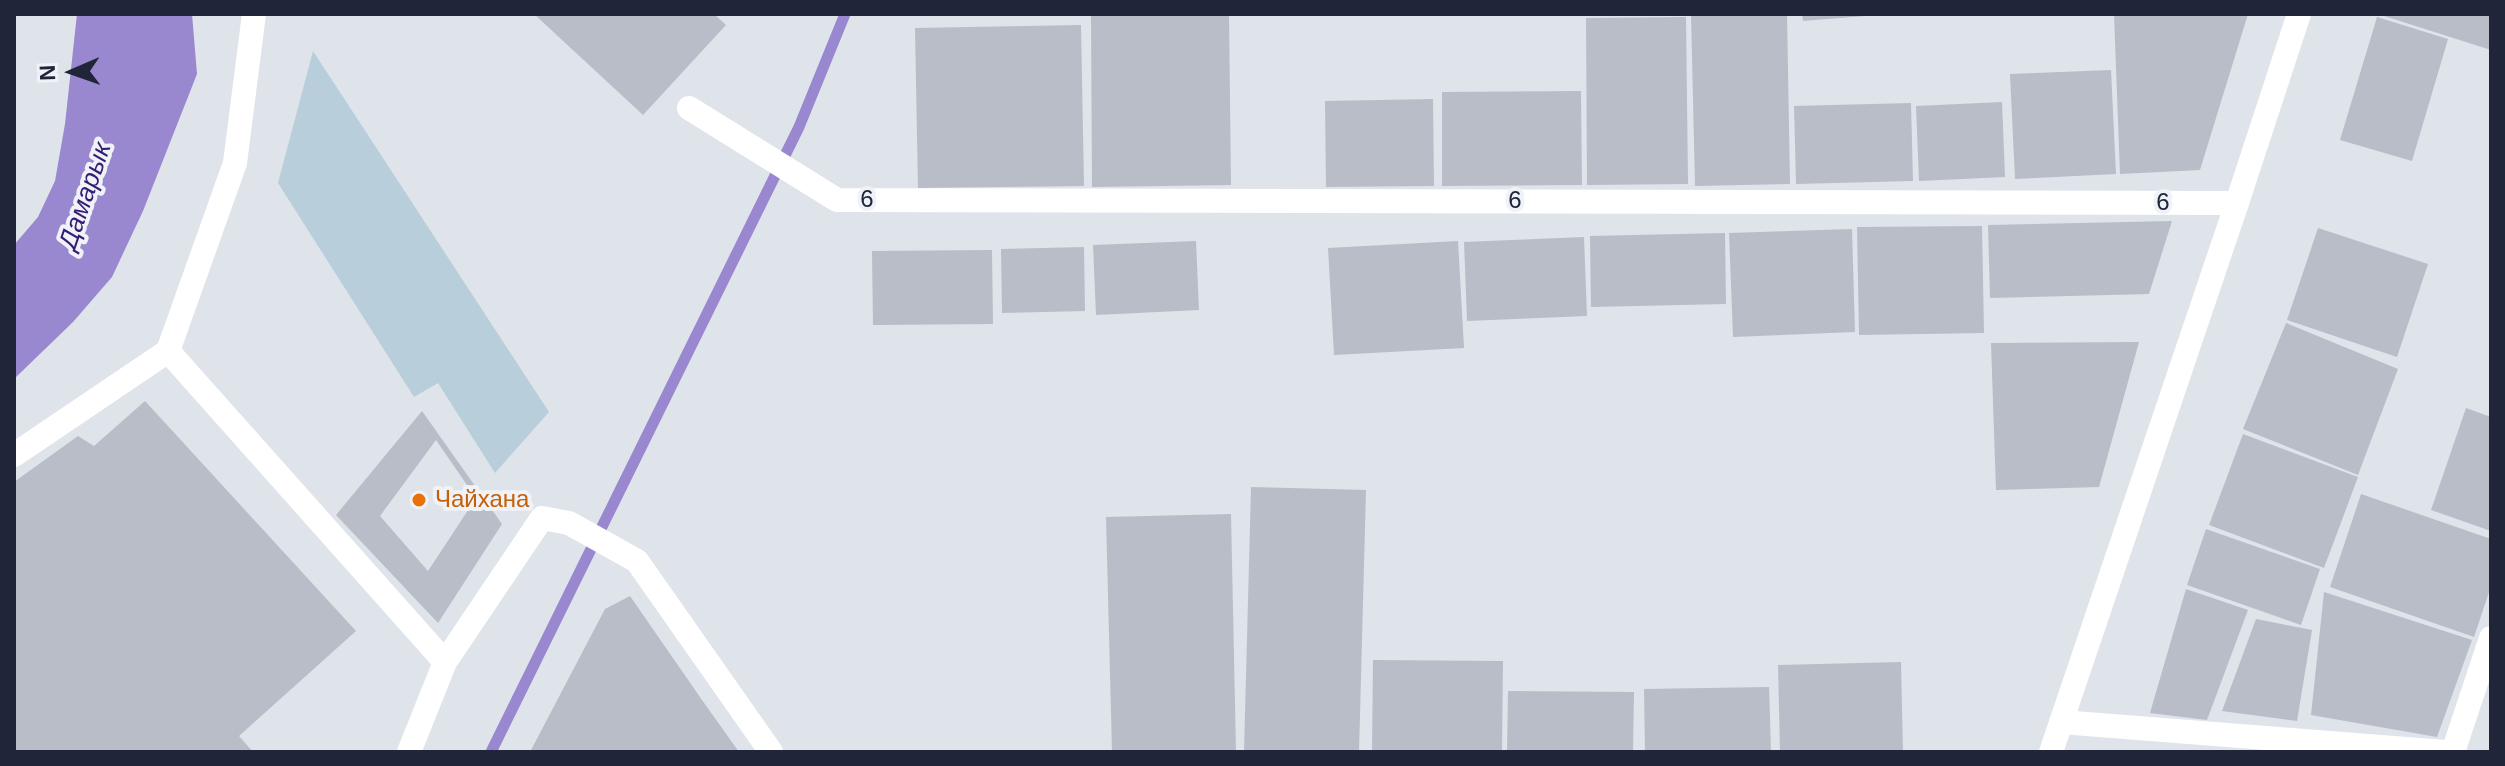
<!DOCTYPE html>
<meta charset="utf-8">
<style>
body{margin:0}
#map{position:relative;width:2505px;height:766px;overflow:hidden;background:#dfe3ea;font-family:Helvetica,sans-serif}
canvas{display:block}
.frame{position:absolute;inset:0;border:16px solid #21253a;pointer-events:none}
.north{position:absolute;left:32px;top:32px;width:80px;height:80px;-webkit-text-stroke:6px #eff2f7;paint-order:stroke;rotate:268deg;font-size:22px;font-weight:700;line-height:32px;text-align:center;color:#21253a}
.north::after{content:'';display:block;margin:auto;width:28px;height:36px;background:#21253a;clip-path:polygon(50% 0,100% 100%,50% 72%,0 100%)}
</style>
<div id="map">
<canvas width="2505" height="766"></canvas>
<div class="frame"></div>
<div class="north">N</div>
</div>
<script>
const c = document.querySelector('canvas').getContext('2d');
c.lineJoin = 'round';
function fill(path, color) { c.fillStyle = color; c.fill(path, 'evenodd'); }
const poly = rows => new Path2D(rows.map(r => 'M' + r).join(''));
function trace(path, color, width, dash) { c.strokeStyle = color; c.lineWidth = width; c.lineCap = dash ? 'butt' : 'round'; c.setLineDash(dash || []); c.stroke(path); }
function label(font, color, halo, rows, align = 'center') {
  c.font = font + ' Helvetica,sans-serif'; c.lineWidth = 8; c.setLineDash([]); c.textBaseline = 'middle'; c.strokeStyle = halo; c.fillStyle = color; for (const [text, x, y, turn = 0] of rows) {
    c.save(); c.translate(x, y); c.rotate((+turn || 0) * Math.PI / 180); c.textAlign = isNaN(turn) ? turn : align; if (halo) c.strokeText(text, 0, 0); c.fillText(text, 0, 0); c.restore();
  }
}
const green = poly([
 [313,51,549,412,495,473,438,383,414,397,278,183]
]);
const water = poly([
 [77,14,192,14,197,74,143,211,112,277,73,322,14,379,14,245,38,217,55,181,65,124]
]);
const stream = poly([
 [491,752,799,127,845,14]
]);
const building = poly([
 [534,14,714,14,726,25,643,115],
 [1229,14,1231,185,1092,187,1091,16],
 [1691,14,1787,14,1790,184,1695,186],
 [1802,14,1865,14,1865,16,1803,21],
 [2114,14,2248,14,2200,170,2120,174],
 [2382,14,2491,14,2491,50,2381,15],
 [1686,17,1688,184,1587,185,1586,18],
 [2377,17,2448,39,2412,161,2340,140],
 [1081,25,1084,186,918,188,915,28],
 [2111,70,2116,174,2015,179,2010,74],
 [1581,91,1582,185,1442,186,1442,92],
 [1433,99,1434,186,1326,187,1325,101],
 [2002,102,2005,177,1919,181,1916,106],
 [1911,103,1913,181,1796,184,1794,106],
 [2172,221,2149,294,1990,298,1988,225],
 [1982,226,1984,333,1859,335,1857,227],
 [2318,228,2428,264,2397,357,2287,320],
 [1852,229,1855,332,1733,337,1729,233],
 [1725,233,1726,304,1591,307,1590,236],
 [1584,237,1587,316,1467,321,1464,242],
 [1196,241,1199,310,1096,315,1093,245],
 [1458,241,1464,348,1334,355,1328,248],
 [1084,247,1085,311,1002,313,1001,249],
 [992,250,993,324,873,325,872,251],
 [2286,323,2398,369,2358,475,2243,429],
 [2139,342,2099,487,1996,490,1991,343],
 [145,401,356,631,239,736,253,752,14,752,14,482,78,436,94,446],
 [2466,408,2491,417,2491,531,2431,510],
 [422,411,502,524,438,623,336,515],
 [436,440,476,498,428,571,380,516],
 [2243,434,2358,477,2324,568,2209,525],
 [1251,487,1366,490,1359,752,1244,752],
 [2361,494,2491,539,2491,586,2474,637,2330,587],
 [1231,514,1236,752,1112,752,1106,517],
 [2206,529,2320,569,2301,625,2187,585],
 [2186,589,2248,610,2207,720,2150,713],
 [2324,592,2472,640,2437,737,2311,715],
 [630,596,702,700,739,752,530,752,605,609],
 [2256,619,2312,630,2297,721,2222,711],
 [1373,660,1503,661,1502,752,1372,752],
 [1901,662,1903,752,1780,752,1778,665],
 [1769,687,1771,752,1645,752,1644,689],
 [1508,691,1634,692,1633,752,1507,752]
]);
const street = poly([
 [689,108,837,200,2237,203],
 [168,351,445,662],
 [14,455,168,351,235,163,254,14],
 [2061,722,2445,752],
 [409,752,445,662,542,518,569,523,637,561,771,752],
 [2453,752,2491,638]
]);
const secondary = poly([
 [2051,752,2237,203,2299,14]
]);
const markers = [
 [419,500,8,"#e8710a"]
];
const streetNames = [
 ["6",867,200],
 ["6",1515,201],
 ["6",2163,203]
];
const foodNames = [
 ["Чайхана",435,500]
];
const waterNames = [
 ["Дамарык",86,196,-71]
];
fill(green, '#b8cedb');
fill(water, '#9987cf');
trace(stream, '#9987cf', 11);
fill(building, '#b8bdc8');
trace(street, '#fff', 24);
trace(secondary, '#fff', 24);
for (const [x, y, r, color] of markers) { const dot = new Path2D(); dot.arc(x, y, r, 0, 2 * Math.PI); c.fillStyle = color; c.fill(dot); trace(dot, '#eff2f7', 3); }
label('24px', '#21253a', '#eff2f7', streetNames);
label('24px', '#c56008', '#eff2f7', foodNames, 'left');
label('italic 26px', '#341c74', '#eff2f7', waterNames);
</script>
